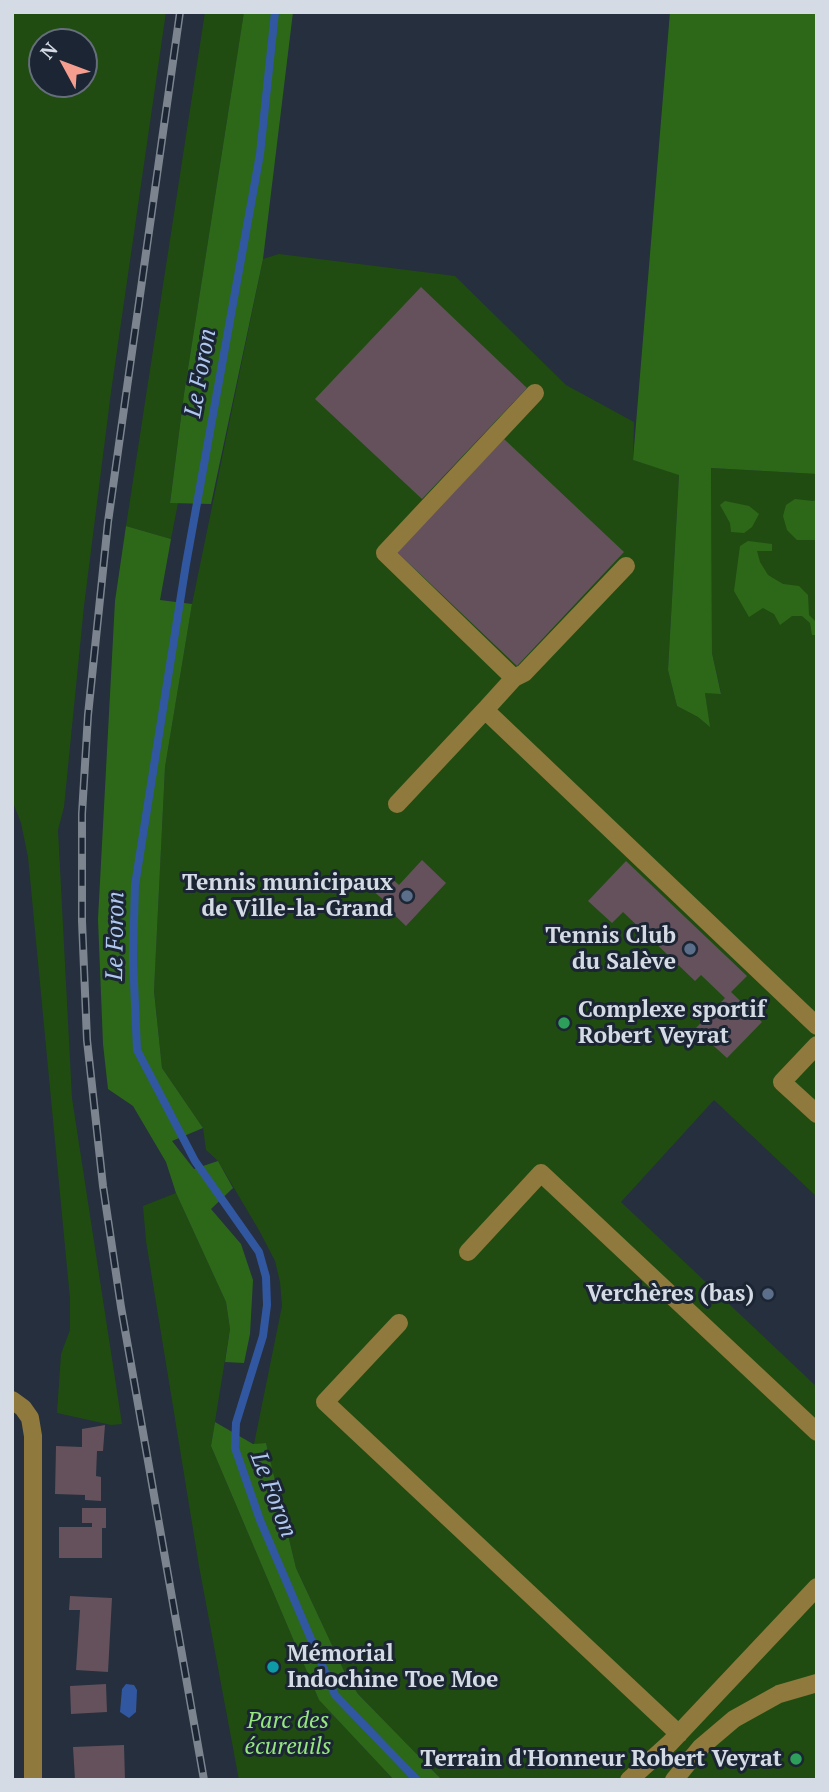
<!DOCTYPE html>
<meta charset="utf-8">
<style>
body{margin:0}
#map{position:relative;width:829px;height:1792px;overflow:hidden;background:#252f3d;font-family:"PT Serif",serif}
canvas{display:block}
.frame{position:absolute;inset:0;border:14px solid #d4dbe4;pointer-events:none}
.north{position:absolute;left:28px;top:28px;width:70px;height:70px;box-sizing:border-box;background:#1b2533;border:2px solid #656e7a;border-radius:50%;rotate:311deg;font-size:19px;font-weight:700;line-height:28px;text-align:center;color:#d4dbe4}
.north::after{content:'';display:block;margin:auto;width:24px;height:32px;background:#f59d8e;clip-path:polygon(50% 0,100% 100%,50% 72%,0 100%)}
</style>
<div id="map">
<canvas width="829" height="1792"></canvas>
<div class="frame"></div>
<div class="north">N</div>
</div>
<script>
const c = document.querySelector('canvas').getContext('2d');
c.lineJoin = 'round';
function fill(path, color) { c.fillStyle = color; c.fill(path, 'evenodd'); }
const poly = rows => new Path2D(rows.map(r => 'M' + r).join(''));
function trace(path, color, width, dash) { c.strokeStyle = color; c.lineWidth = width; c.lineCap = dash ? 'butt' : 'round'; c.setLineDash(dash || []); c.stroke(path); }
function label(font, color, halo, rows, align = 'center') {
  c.font = font + ' "PT Serif",serif'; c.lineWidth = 6; c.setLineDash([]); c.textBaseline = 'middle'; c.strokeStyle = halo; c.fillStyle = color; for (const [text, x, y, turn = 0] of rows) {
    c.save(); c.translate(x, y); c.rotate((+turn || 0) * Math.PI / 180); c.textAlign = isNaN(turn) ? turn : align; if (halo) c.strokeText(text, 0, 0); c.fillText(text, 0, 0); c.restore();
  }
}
const green = poly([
 [12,12,166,12,111,392,84,606,64,807,58,830,72,1098,122,1424,111,1425,57,1413,61,1354,70,1330,70,1299,28,857,21,823,12,800],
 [42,42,84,42,84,84,42,84],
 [205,12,244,12,184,394,170,502,178,503,171,539,126,526],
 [279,254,455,276,566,385,634,422,633,460,679,474,668,670,677,706,698,717,709,726,705,693,721,693,712,653,711,468,817,474,817,1197,714,1100,621,1202,817,1387,817,1780,442,1780,358,1694,345,1673,296,1568,266,1443,254,1444,282,1306,280,1282,275,1261,260,1232,218,1161,206,1150,203,1128,162,1068,154,990,165,767,192,604,263,259],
 [176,1193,226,1302,230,1329,211,1446,319,1700,394,1780,239,1780,199,1566,146,1241,143,1206]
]);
const forest = poly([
 [244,12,293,12,263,259,211,504,170,503,184,394],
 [670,12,817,12,817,474,711,468,712,653,721,694,705,693,710,727,698,717,677,706,668,670,679,475,633,460],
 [795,499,813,501,817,500,817,540,797,540,787,530,783,516,786,505],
 [725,501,749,506,759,514,752,527,744,533,731,532,730,523,720,505],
 [126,526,171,539,160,600,192,604,165,767,154,991,162,1068,203,1128,172,1141,194,1169,218,1161,233,1188,211,1209,241,1244,253,1280,250,1334,244,1363,225,1362,230,1329,226,1302,176,1193,166,1162,133,1106,108,1089,103,1044,98,919,115,601],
 [748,541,772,544,772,551,757,551,760,562,768,575,783,584,799,586,808,595,809,615,817,623,817,635,812,635,810,623,802,616,792,616,780,625,774,614,763,608,749,617,734,591,740,546],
 [215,1422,253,1444,266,1443,296,1568,345,1673,358,1694,442,1780,394,1780,319,1700,211,1446]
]);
const water = poly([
 [126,1684,134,1685,137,1690,136,1712,129,1718,120,1712,122,1689]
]);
const stream = poly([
 [275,12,260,154,186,564,135,885,133,959,137,1050,195,1161,259,1252,266,1277,267,1305,263,1336,236,1423,235,1448,260,1520,335,1695,417,1780]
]);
const building = poly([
 [421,287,527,388,422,499,315,399],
 [504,439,624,552,517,666,397,552],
 [422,860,446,883,406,926,383,904,385,901,373,891,388,875,399,885],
 [626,861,747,976,731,992,762,1022,727,1058,695,1029,725,998,701,975,695,981,623,912,612,923,588,901],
 [105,1425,103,1451,97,1451,96,1476,101,1477,101,1501,85,1500,85,1495,55,1494,56,1446,82,1447,82,1429],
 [82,1508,106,1508,106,1528,102,1528,102,1558,59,1558,59,1527,92,1527,92,1523,82,1523],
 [70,1596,112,1598,108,1672,76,1670,80,1610,69,1610],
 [106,1684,107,1712,71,1714,70,1686],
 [124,1745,125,1780,75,1780,73,1747]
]);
const minor = poly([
 [514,678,385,553,535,393],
 [485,710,514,678,524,673,626,566],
 [397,804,485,710,817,1026],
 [817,1045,782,1082,817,1114],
 [468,1252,541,1173,817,1432],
 [399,1323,325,1402,679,1734],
 [12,1400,23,1408,30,1418,33,1436,33,1780],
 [629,1780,670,1743,817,1587],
 [674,1780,701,1747,734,1719,779,1694,817,1683]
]);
const rail = poly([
 [180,12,108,522,88,715,82,814,82,921,87,1040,103,1186,121,1307,204,1780]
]);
const markers = [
 [407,896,7,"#5c6f8a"],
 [690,949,7,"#5c6f8a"],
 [564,1023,7,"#2e9e5b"],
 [768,1294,7,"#5c6f8a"],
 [273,1667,7,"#0f9aa8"],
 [796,1759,7,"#2e9e5b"]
];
const poiNames = [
 ["Tennis municipaux",393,883],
 ["de Ville-la-Grand",393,909],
 ["Tennis Club",676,936],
 ["du Salève",676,962],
 ["Complexe sportif",578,1010,"left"],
 ["Robert Veyrat",578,1036,"left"],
 ["Verchères (bas)",754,1294],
 ["Mémorial",287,1654,"left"],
 ["Indochine Toe Moe",287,1680,"left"],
 ["Terrain d'Honneur Robert Veyrat",782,1759]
];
const parkNames = [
 ["Parc des",288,1721],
 ["écureuils",288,1747]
];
const waterNames = [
 ["Le Foron",201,373,-80],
 ["Le Foron",116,936,-89],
 ["Le Foron",273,1495,69]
];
fill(green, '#204c11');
fill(forest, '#2d6819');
fill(water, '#3157a0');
trace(stream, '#3157a0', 8);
fill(building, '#64515c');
trace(minor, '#8f793d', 18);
trace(rail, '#7b848f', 8);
trace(rail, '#1b2533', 5, [16]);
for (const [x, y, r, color] of markers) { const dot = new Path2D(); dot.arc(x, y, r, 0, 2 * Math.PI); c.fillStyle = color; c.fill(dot); trace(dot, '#1b2533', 2.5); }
label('bold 23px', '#d4dbe4', '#1b2533', poiNames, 'right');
label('italic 23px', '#96e680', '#1b2533', parkNames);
label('italic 24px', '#b0c7f0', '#1b2533', waterNames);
</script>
